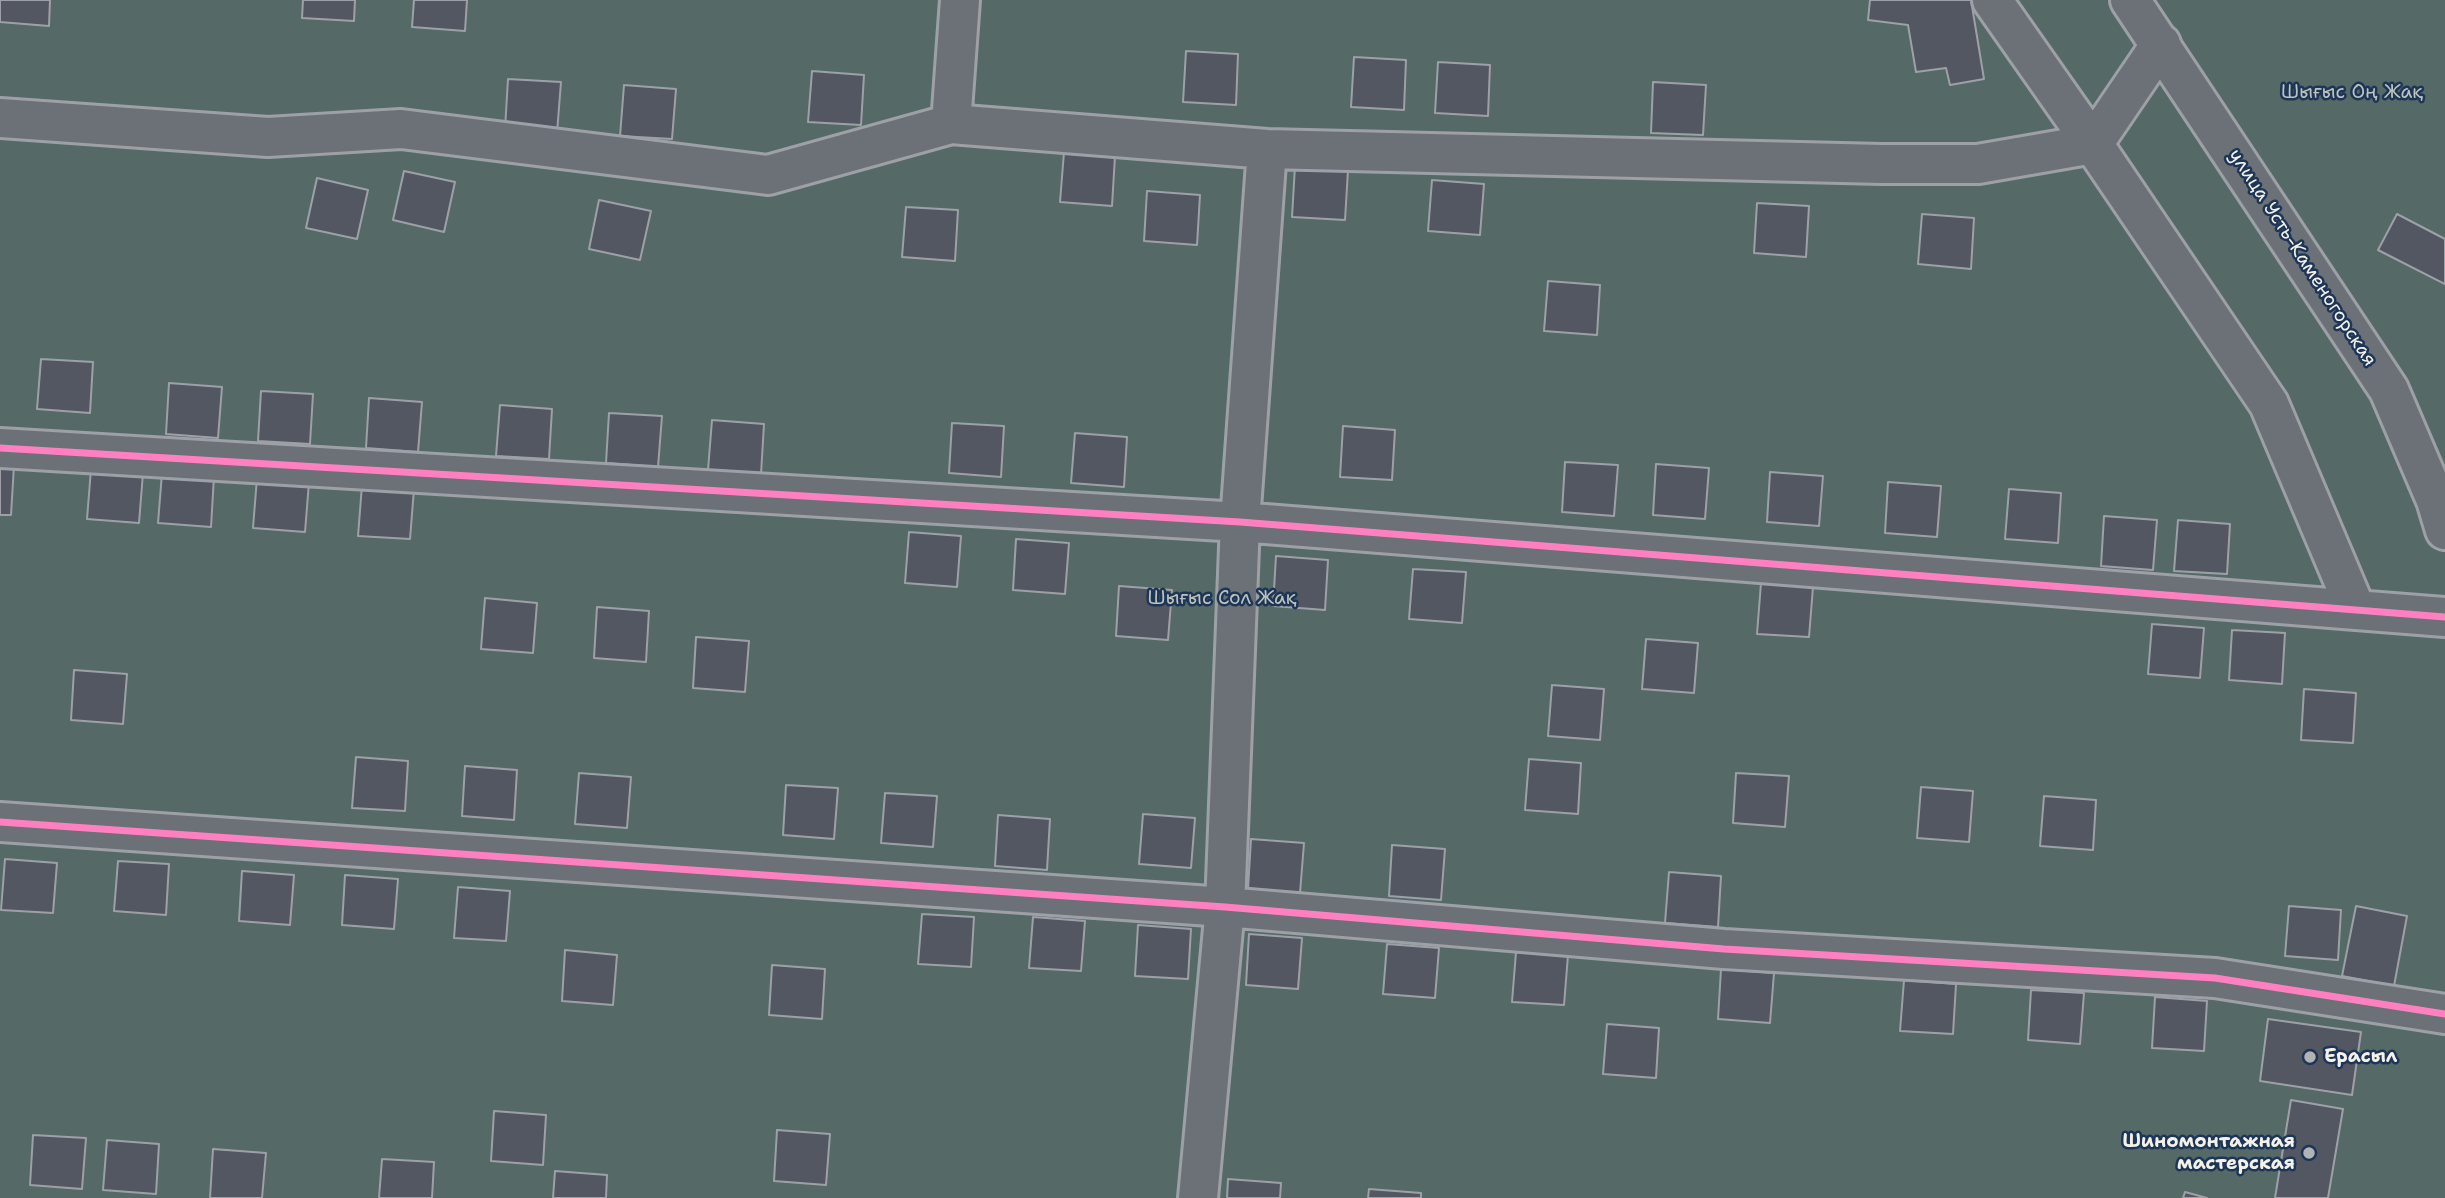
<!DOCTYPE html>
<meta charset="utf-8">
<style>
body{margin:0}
canvas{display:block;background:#374152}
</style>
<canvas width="2445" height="1198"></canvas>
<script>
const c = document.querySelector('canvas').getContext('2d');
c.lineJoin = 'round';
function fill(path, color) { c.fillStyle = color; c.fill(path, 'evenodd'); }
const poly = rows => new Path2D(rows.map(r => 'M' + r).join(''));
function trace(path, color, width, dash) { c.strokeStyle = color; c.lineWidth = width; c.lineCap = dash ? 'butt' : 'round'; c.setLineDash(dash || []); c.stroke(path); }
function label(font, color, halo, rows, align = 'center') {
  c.font = font + ' "Shantell Sans",sans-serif'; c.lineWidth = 5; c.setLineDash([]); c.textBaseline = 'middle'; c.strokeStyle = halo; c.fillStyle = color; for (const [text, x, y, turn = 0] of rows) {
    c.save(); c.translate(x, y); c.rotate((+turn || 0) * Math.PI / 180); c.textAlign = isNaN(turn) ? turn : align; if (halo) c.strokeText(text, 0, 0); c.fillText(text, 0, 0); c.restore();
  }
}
const green = poly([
 [0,0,2445,0,2445,1198,0,1198]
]);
const building = poly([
 [0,0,50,0,49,26,0,22,0,0],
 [303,0,355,0,354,21,302,18,303,0],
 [414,0,467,0,465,31,412,27,414,0],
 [1870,0,1971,0,1984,79,1950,85,1946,68,1916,72,1908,25,1868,20,1870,0],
 [1186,51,1238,54,1236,105,1183,102,1186,51],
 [1354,57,1406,60,1404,110,1351,107,1354,57],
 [1438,62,1490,65,1488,116,1435,113,1438,62],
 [812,71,864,75,861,125,808,122,812,71],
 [508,79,561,82,557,133,505,129,508,79],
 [1653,82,1706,85,1703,135,1651,133,1653,82],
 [624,85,676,89,672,139,620,136,624,85],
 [1064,152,1115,156,1112,206,1060,202,1064,152],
 [1295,166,1348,170,1345,220,1292,217,1295,166],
 [404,171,455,182,444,232,393,220,404,171],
 [317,178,368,190,357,239,306,228,317,178],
 [1432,180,1484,184,1480,235,1428,231,1432,180],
 [1147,191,1200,195,1197,245,1144,241,1147,191],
 [599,200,651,211,640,260,589,249,599,200],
 [1757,203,1809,206,1806,257,1754,253,1757,203],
 [906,207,958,210,955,261,902,257,906,207],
 [1922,214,1974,218,1971,269,1918,264,1922,214],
 [2397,214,2445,239,2445,284,2378,250,2397,214],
 [1548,281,1600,285,1597,335,1544,331,1548,281],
 [41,359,93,362,90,413,37,409,41,359],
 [169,383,222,387,218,438,166,434,169,383],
 [261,391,313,394,310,444,258,441,261,391],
 [369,398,422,402,418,452,366,448,369,398],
 [500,405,552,409,549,459,496,456,500,405],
 [609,413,662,416,658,467,606,463,609,413],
 [712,420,764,424,761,474,708,470,712,420],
 [952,423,1004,426,1001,477,949,473,952,423],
 [1343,426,1395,430,1392,480,1340,477,1343,426],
 [1075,433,1127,437,1124,487,1071,483,1075,433],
 [1565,462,1618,465,1614,516,1562,512,1565,462],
 [0,464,14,465,11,515,0,515,0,464],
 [1656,464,1709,468,1705,519,1653,515,1656,464],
 [91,469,143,473,139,523,87,519,91,469],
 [1770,472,1823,476,1819,526,1767,522,1770,472],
 [162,473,214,476,211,527,158,523,162,473],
 [257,478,309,482,305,532,253,528,257,478],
 [1888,482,1941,486,1937,537,1885,533,1888,482],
 [362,485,414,489,410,539,358,536,362,485],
 [2009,489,2061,493,2058,543,2005,539,2009,489],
 [2104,516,2157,520,2153,570,2101,566,2104,516],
 [2178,520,2230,524,2227,574,2174,571,2178,520],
 [909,532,961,536,957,587,905,583,909,532],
 [1016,539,1069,543,1065,594,1013,590,1016,539],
 [1276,556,1328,560,1325,610,1273,606,1276,556],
 [1413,569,1466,572,1462,623,1409,619,1413,569],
 [1761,583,1813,587,1809,637,1757,634,1761,583],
 [1119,586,1172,590,1168,640,1116,636,1119,586],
 [485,598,537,603,533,653,481,649,485,598],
 [597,607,649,611,646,662,594,658,597,607],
 [2152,624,2204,628,2200,678,2148,674,2152,624],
 [2232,630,2285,633,2282,684,2229,680,2232,630],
 [696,637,749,641,745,692,693,688,696,637],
 [1646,639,1698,643,1694,693,1642,689,1646,639],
 [74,670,127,674,123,724,71,720,74,670],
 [1552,685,1604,689,1600,740,1548,736,1552,685],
 [2304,689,2356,693,2353,743,2301,740,2304,689],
 [356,757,408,761,405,811,352,808,356,757],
 [1529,759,1581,763,1578,814,1525,810,1529,759],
 [465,766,517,770,514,820,462,816,465,766],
 [579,773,631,777,627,828,575,824,579,773],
 [1736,773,1789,776,1785,827,1733,823,1736,773],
 [786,785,838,788,834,839,783,835,786,785],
 [1921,787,1973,791,1969,842,1917,838,1921,787],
 [885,793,937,796,933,847,881,843,885,793],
 [2044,796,2096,800,2093,850,2040,846,2044,796],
 [1143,814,1195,818,1191,868,1139,864,1143,814],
 [998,815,1050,819,1047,870,995,866,998,815],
 [1251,839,1304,843,1300,893,1248,889,1251,839],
 [1392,845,1445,849,1441,900,1389,896,1392,845],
 [5,859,57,863,53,913,1,910,5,859],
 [118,861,169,864,166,915,114,911,118,861],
 [242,871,294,875,290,925,239,921,242,871],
 [1669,872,1721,876,1718,927,1665,923,1669,872],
 [345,875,398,879,394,929,342,925,345,875],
 [458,887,510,891,506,941,454,938,458,887],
 [2289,906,2341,910,2338,960,2285,956,2289,906],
 [2356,906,2407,916,2394,986,2342,976,2356,906],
 [922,914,974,917,971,967,918,964,922,914],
 [1033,917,1085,921,1081,971,1029,968,1033,917],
 [1138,925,1191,929,1188,979,1135,976,1138,925],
 [1249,934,1302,938,1298,989,1246,985,1249,934],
 [1387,944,1439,948,1435,998,1383,994,1387,944],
 [565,950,617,955,613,1005,562,1001,565,950],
 [1516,952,1568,955,1564,1005,1512,1002,1516,952],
 [772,965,825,969,822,1019,769,1015,772,965],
 [1721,969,1774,973,1770,1023,1718,1019,1721,969],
 [1904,980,1956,984,1953,1034,1900,1031,1904,980],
 [2031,990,2084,993,2080,1044,2028,1040,2031,990],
 [2155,997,2207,1001,2204,1051,2152,1048,2155,997],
 [2268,1019,2361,1032,2352,1095,2260,1081,2268,1019],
 [1607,1024,1659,1028,1656,1078,1603,1074,1607,1024],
 [2291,1100,2343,1109,2328,1198,2275,1198,2291,1100],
 [494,1111,546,1115,543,1165,491,1161,494,1111],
 [777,1130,830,1134,826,1185,774,1181,777,1130],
 [33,1135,86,1138,82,1189,30,1185,33,1135],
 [107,1140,159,1144,156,1194,103,1190,107,1140],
 [213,1149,266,1153,262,1198,210,1198,213,1149],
 [382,1159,434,1162,432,1198,379,1198,382,1159],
 [555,1171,607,1175,606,1198,553,1198,555,1171],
 [1228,1179,1281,1183,1280,1198,1227,1198,1228,1179],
 [1369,1189,1421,1193,1421,1198,1368,1198,1369,1189],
 [2185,1192,2207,1198,2183,1198,2185,1192]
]);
const minor = poly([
 [1992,0,2093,144,2269,404,2356,610],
 [0,118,268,137,401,129,768,175,951,124,1267,149,1882,164,1978,164,2093,144,2161,44],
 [951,124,960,0],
 [0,448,1240,522,2445,617],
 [0,822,1225,907,1724,949,2215,978,2445,1014],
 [1198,1198,1225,907,1240,522,1267,149]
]);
const tertiary = poly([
 [2130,0,2389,390,2436,500,2445,530]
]);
const cycleway = poly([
 [0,448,1240,522,2445,617],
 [0,822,1225,907,1724,949,2215,978,2445,1014]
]);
const markers = [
 [2310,1057,7,"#b2b3b4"],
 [2309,1153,7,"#b2b3b4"]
];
const parkNames = [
 ["Шығыс Оң Жақ",2352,93],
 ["Шығыс Сол Жақ",1222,599]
];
const streetNames = [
 ["улица Усть-Каменогорская",2302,258,57]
];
const poiNames = [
 ["Ерасыл",2324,1057],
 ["Шиномонтажная",2295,1142,"right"],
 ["мастерская",2295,1164,"right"]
];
fill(green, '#556967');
fill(building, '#535762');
trace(building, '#9da1a7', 2);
trace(minor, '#9da1a7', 44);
trace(tertiary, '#9da1a7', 44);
trace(minor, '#6c7077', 38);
trace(tertiary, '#6c7077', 38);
trace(cycleway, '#ff80c0', 7);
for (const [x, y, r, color] of markers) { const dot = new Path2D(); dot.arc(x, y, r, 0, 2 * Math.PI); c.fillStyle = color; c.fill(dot); trace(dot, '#1d3557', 2.5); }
label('19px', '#bec4bc', '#1d3557', parkNames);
label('19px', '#f4f1e8', '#1d3557', streetNames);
label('bold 19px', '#f4f1e8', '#1d3557', poiNames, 'left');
</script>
